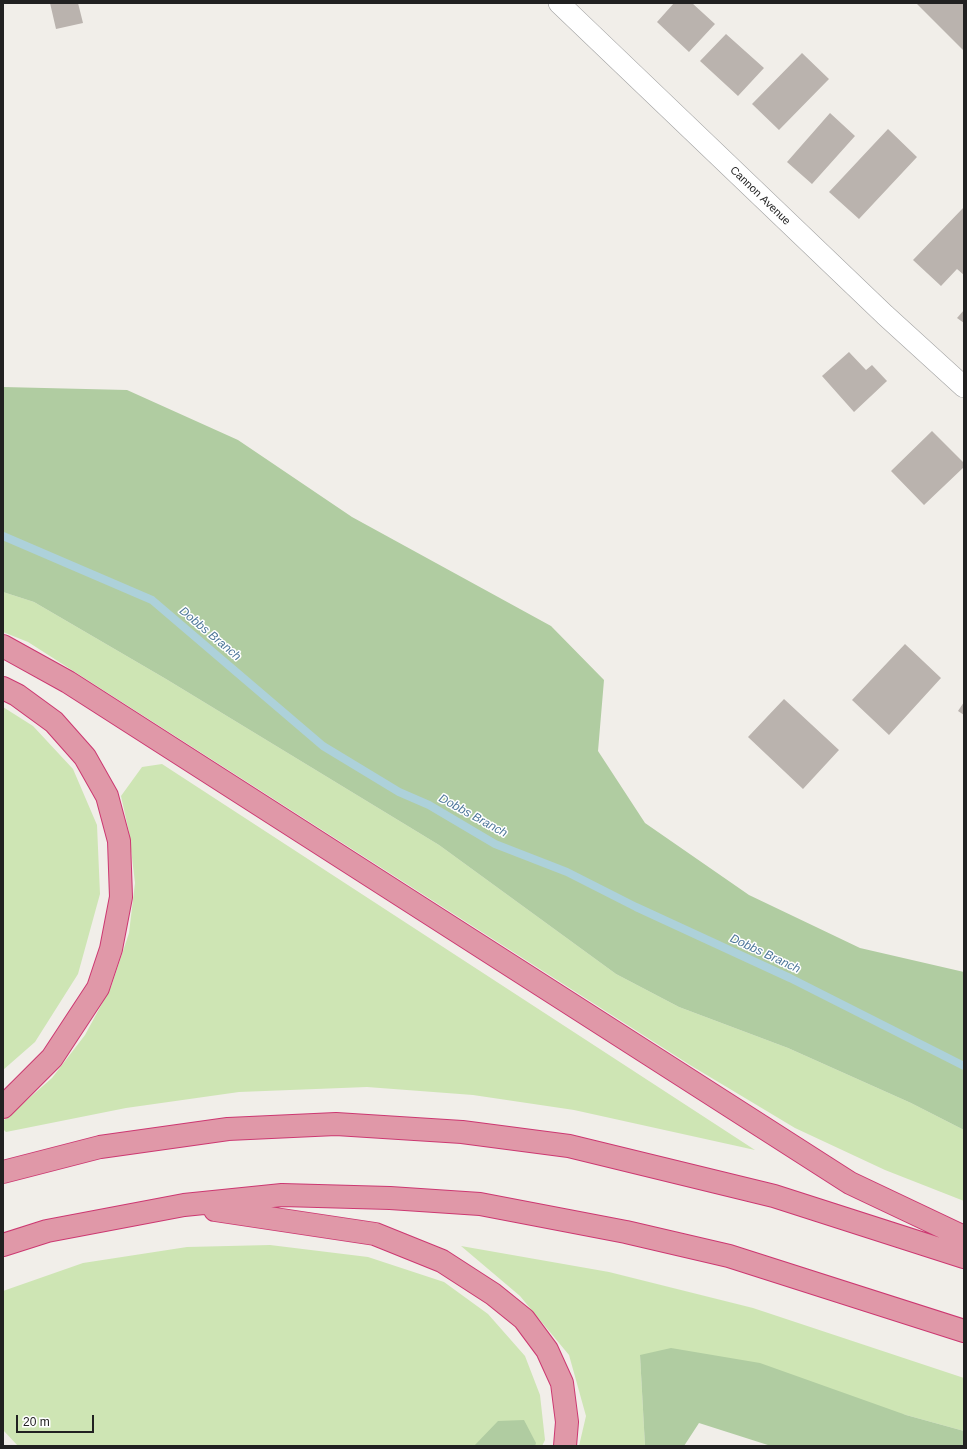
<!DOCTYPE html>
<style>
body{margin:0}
#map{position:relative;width:967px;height:1449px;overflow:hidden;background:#f1eee9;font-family:Arial,sans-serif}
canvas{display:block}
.frame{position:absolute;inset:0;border:4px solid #212121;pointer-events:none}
.scale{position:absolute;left:16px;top:1415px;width:78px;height:18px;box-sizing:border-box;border:2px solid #212121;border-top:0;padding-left:5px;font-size:12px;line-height:14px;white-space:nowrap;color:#212121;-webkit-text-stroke:3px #fff;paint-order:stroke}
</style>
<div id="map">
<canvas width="967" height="1449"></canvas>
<div class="frame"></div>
<div class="scale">20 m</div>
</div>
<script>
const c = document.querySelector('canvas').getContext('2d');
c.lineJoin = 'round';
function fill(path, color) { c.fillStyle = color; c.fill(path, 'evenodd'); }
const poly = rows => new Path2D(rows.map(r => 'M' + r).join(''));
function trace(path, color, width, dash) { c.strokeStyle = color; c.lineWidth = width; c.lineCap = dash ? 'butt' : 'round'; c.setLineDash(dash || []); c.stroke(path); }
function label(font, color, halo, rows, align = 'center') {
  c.font = font + ' Arial,sans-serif'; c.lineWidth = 3; c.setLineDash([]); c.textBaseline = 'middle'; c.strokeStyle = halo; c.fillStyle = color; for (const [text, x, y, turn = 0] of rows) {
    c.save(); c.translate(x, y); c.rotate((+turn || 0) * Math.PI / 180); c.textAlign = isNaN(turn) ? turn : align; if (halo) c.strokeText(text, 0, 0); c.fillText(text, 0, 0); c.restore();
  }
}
const grass = poly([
 [3,592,34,602,166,679,439,845,616,974,679,1007,788,1048,911,1103,964,1130,964,1201,885,1170,795,1128,690,1065,28,642,3,632],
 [3,707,33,726,73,769,97,825,100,894,78,974,35,1042,3,1070],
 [162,764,755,1150,574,1110,473,1095,367,1087,239,1092,126,1108,6,1132,3,1129,3,1121,52,1078,85,1035,111,987,129,933,135,883,129,832,121,796,142,767],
 [270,1245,368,1257,444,1282,488,1314,525,1356,540,1395,545,1440,542,1446,18,1446,3,1430,3,1291,83,1263,187,1247],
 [461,1246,609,1272,753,1308,964,1378,964,1431,906,1415,640,1355,645,1446,579,1446,586,1416,569,1355,520,1296]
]);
const forest = poly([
 [3,387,127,390,238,440,352,517,551,626,604,680,598,751,645,823,749,895,860,948,964,972,964,1130,911,1103,788,1048,679,1007,616,974,439,845,166,679,34,602,3,592],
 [671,1348,760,1363,906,1415,964,1431,964,1446,771,1446,699,1423,684,1446,645,1446,640,1355],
 [524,1420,536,1443,535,1446,474,1446,498,1421]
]);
const stream = poly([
 [3,536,152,600,323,746,399,792,429,805,495,844,567,872,636,907,790,978,964,1066]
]);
const building = poly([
 [50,3,78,3,83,23,56,29],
 [674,3,692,3,715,24,689,52,657,22],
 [916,3,964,3,964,51],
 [726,34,764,68,738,96,700,61],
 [802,53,829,79,779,130,752,104],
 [830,113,855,136,812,184,787,162],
 [888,129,917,157,859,219,829,192],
 [964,207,964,275,957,269,941,286,913,260],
 [964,310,964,323,957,318],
 [849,352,866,370,872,365,887,381,854,412,822,376],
 [932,431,964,463,964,467,924,505,891,471],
 [905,644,941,678,889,735,852,700],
 [784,699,839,750,803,789,748,737],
 [964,702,964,715,958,711]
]);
const street = poly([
 [559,3,885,315,964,387]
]);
const highway = poly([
 [3,646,68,682,850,1183,964,1237],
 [3,688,17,695,54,722,85,757,107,796,119,841,121,897,111,949,98,988,52,1058,3,1107],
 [3,1172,100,1147,228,1129,336,1124,462,1132,569,1146,774,1196,964,1257],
 [215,1210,375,1234,442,1261,493,1294,524,1319,547,1350,562,1383,567,1422,565,1446],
 [3,1245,47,1231,184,1205,282,1195,390,1198,480,1204,626,1232,729,1256,964,1331]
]);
const streetNames = [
 ["Cannon Avenue",760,196,44]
];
const waterNames = [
 ["Dobbs Branch",210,634,40],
 ["Dobbs Branch",473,816,29],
 ["Dobbs Branch",765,954,25]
];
fill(grass, '#cee5b4');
fill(forest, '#b0cca1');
trace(stream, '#add1da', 8);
fill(building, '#bab3ae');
trace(street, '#a2a2a2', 22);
trace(highway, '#cc3871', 24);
trace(street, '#fff', 21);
trace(highway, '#e098a8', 22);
label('11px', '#212121', '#fff', streetNames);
label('italic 12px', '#4e779a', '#fff', waterNames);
</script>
